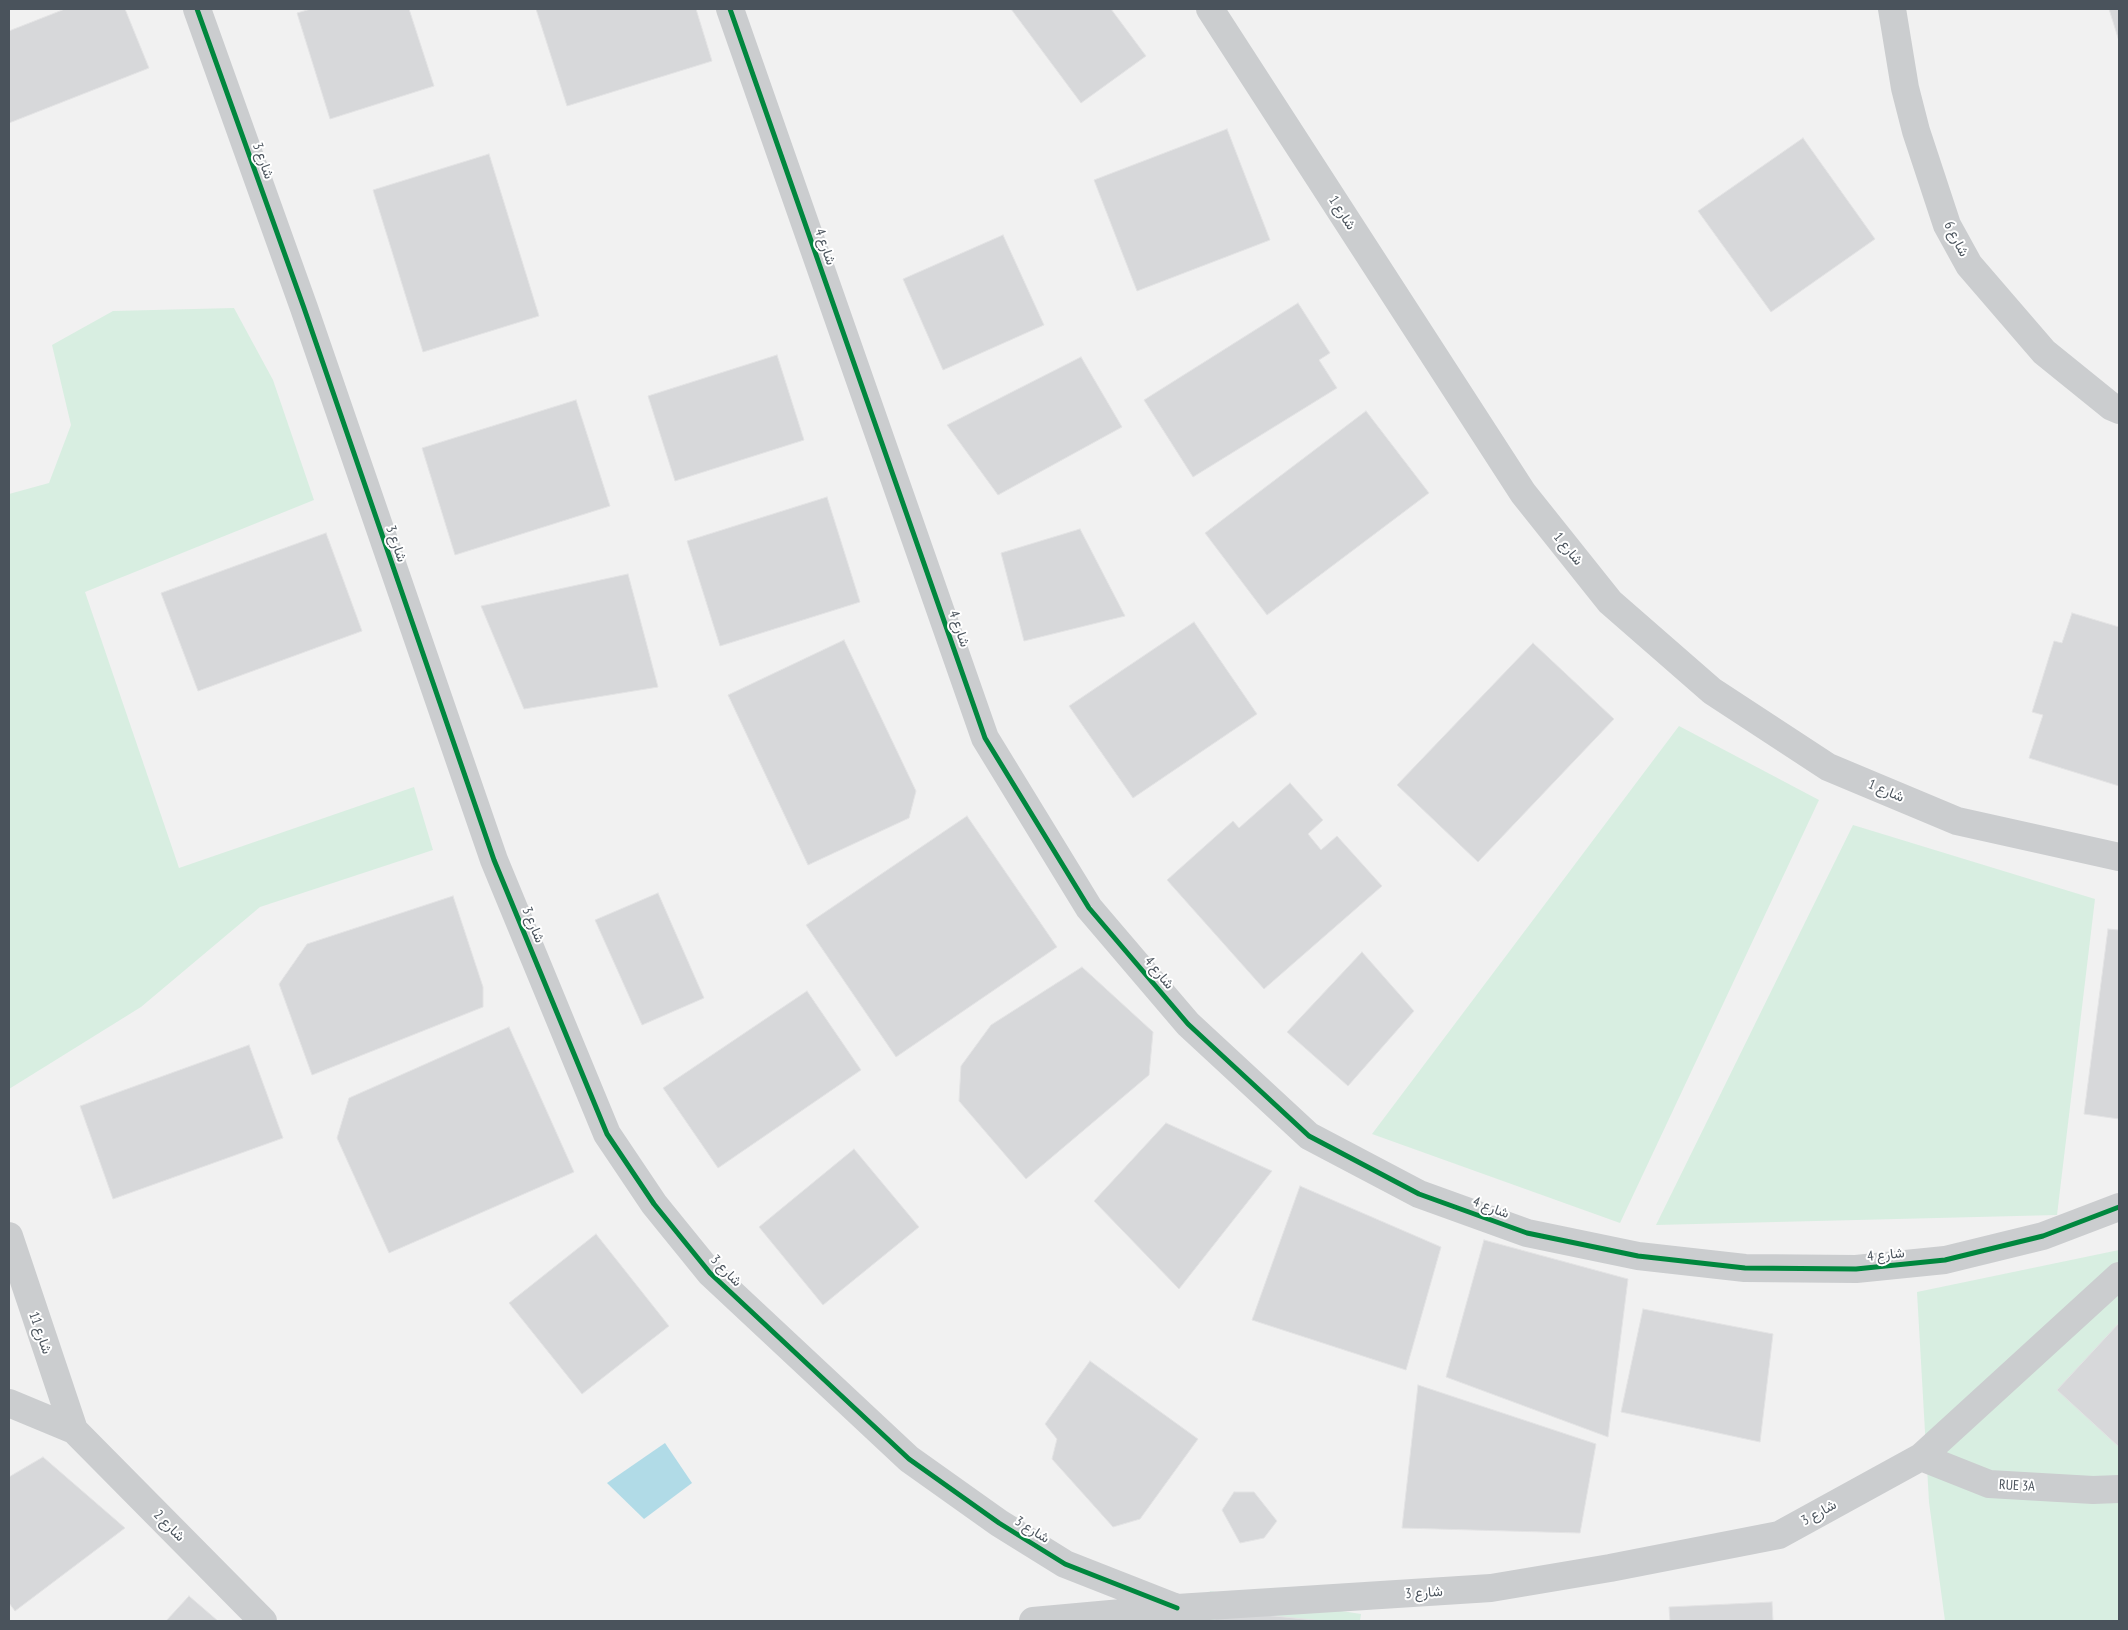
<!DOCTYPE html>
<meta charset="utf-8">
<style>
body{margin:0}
#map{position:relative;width:2128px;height:1630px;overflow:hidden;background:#f1f1f1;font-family:"PT Sans Narrow",sans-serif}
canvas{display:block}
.frame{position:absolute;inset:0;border:10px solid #4a535c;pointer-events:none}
</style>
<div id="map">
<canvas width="2128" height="1630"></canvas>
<div class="frame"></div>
</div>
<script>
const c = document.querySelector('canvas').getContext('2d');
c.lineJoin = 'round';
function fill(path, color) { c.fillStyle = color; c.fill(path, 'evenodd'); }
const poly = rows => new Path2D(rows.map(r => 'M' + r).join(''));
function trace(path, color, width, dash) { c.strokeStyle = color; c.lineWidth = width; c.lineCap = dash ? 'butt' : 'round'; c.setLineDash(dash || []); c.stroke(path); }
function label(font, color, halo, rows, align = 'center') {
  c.font = font + ' "PT Sans Narrow",Vazirmatn,sans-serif'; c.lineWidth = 4; c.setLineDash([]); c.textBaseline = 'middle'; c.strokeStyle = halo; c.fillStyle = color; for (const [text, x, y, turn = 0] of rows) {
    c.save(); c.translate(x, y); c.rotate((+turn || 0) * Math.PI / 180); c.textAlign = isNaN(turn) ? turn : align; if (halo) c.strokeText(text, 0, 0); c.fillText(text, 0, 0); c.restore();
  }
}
const green = poly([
 [234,308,273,380,314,500,85,592,179,868,414,787,433,850,260,907,141,1007,9,1089,9,494,49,483,71,425,52,345,113,311],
 [1679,726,1819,800,1620,1223,1372,1134],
 [1853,825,2095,899,2057,1215,1656,1225],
 [2119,1250,2119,1373,2099,1413,2119,1415,2119,1621,1945,1621,1929,1502,1917,1292],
 [1210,1591,1361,1614,1360,1621,1201,1621]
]);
const water = poly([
 [665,1443,692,1483,644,1519,607,1483]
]);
const building = poly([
 [65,9,125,9,149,68,9,123,9,31,65,9],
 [311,9,409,9,434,86,330,119,297,13,311,9],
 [536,9,696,9,712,61,567,106,536,9],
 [1011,9,1111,9,1146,56,1081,103,1011,9],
 [2109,9,2119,9,2119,41,2109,9],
 [1227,129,1270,240,1137,291,1094,180,1227,129],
 [1803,138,1875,239,1771,312,1698,211,1803,138],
 [489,154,539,316,423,352,373,190,489,154],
 [1003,235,1044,325,943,370,903,279,1003,235],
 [1298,303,1330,353,1319,360,1337,388,1193,477,1144,400,1298,303],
 [777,355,804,440,675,481,648,396,777,355],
 [1081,357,1122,427,998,495,947,425,1081,357],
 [576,400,610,506,455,555,422,448,576,400],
 [1366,411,1429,493,1267,615,1205,533,1366,411],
 [827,497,860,602,720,646,687,541,827,497],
 [1080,529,1125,616,1024,641,1001,553,1080,529],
 [326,533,362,631,198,691,161,593,326,533],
 [628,574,658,687,524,709,481,606,628,574],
 [2072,613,2119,627,2119,786,2029,758,2043,715,2032,712,2054,641,2062,643,2072,613],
 [1194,622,1257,714,1133,798,1069,706,1194,622],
 [844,640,916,791,909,818,808,865,728,695,844,640],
 [1533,643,1614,719,1478,862,1397,785,1533,643],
 [1290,783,1323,820,1308,834,1321,850,1337,836,1382,886,1264,989,1167,880,1233,821,1239,828,1290,783],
 [967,816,1057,947,896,1057,806,925,967,816],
 [658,893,704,998,642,1025,595,920,658,893],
 [453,896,483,987,483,1007,312,1075,279,984,307,944,453,896],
 [2108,929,2119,930,2119,1119,2084,1114,2108,929],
 [1362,952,1414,1011,1348,1086,1287,1032,1362,952],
 [1082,967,1153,1032,1149,1075,1026,1179,959,1101,961,1066,991,1025,1082,967],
 [807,991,861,1070,718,1168,663,1088,807,991],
 [509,1027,574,1172,389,1253,337,1138,349,1098,509,1027],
 [249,1045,283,1138,113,1199,80,1106,249,1045],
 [1166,1123,1272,1171,1179,1289,1094,1201,1166,1123],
 [854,1149,919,1227,823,1305,759,1227,854,1149],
 [1300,1186,1441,1247,1406,1370,1252,1320,1300,1186],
 [596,1234,669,1326,582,1394,509,1303,596,1234],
 [1484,1240,1628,1279,1608,1437,1446,1377,1484,1240],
 [1643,1309,1773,1334,1760,1442,1621,1412,1643,1309],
 [2119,1323,2119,1447,2057,1390,2119,1323],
 [1090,1361,1198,1439,1140,1519,1113,1527,1052,1459,1057,1439,1045,1424,1090,1361],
 [1418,1385,1596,1444,1580,1533,1402,1528,1418,1385],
 [43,1457,125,1528,15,1611,9,1603,9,1477,43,1457],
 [1234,1492,1254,1492,1277,1521,1264,1538,1240,1543,1222,1510,1234,1492],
 [189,1596,218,1621,166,1621,189,1596],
 [1772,1602,1773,1621,1670,1621,1669,1607,1772,1602],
 [1216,1610,1323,1621,1215,1621,1216,1610]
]);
const minor = poly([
 [197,9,304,308,494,860,607,1134,654,1204,710,1273,909,1459,999,1523,1065,1564,1177,1608],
 [730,9,985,738,1089,908,1188,1024,1309,1136,1419,1194,1527,1233,1638,1256,1745,1268,1856,1269,1945,1260,2043,1236,2119,1207],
 [1210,9,1523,493,1610,602,1712,691,1828,767,1957,821,2119,857],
 [1892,9,1905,88,1916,131,1947,225,1969,265,2044,352,2112,407,2119,410],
 [9,1236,74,1430],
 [9,1403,74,1430,263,1621],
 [1921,1457,1989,1484,2093,1490,2119,1489],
 [1033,1621,1177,1608,1491,1588,1610,1568,1779,1535,1921,1457,2119,1276]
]);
const cycleway = poly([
 [197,9,304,308,494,860,607,1134,654,1204,710,1273,909,1459,999,1523,1065,1564,1177,1608],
 [730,9,985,738,1089,908,1188,1024,1309,1136,1419,1194,1527,1233,1638,1256,1745,1268,1856,1269,1945,1260,2043,1236,2119,1207]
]);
const streetNames = [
 ["شارع 3",263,161,70],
 ["شارع 1",1342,213,57],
 ["شارع 6",1956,239,63],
 ["شارع 4",825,247,71],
 ["شارع 3",396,544,71],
 ["شارع 1",1568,549,51],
 ["شارع 4",959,629,71],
 ["شارع 1",1886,791,23],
 ["شارع 3",533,925,68],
 ["شارع 4",1159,973,50],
 ["شارع 4",1491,1208,20],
 ["شارع 4",1886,1255,-6],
 ["شارع 3",726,1271,46],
 ["شارع 11",40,1333,71],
 ["RUE 3A",2017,1486,3],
 ["شارع 3",1819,1513,-29],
 ["شارع 2",169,1526,45],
 ["شارع 3",1032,1530,32],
 ["شارع 3",1424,1593,-4]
];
fill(green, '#d8eee1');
fill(water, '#b1dbe7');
fill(building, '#d7d8da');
trace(building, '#e3e3e4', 1);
trace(minor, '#cbcdcf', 28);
trace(cycleway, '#00873e', 5);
label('14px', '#4a535c', '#fff', streetNames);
</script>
